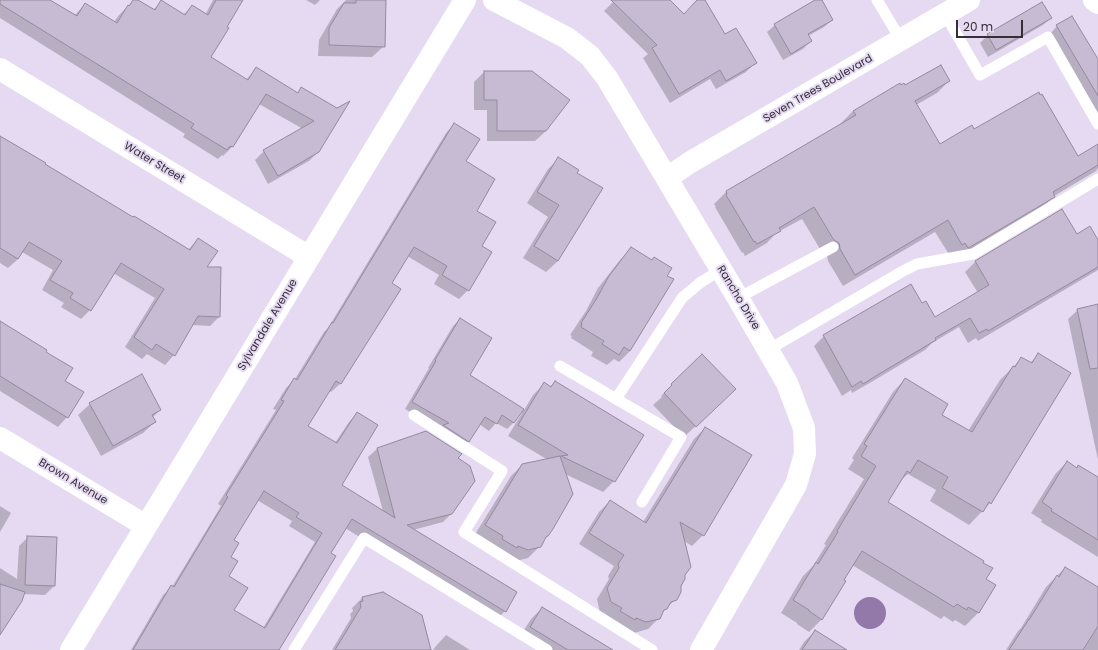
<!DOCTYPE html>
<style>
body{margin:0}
#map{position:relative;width:1098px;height:650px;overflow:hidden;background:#e6daf2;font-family:Poppins,sans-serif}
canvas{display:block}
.scale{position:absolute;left:956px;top:20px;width:67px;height:18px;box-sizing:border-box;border:2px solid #332e38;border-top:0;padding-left:5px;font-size:12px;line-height:14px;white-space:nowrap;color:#332e38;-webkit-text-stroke:3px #e6daf2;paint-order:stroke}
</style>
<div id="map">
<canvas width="1098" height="650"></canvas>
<div class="scale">20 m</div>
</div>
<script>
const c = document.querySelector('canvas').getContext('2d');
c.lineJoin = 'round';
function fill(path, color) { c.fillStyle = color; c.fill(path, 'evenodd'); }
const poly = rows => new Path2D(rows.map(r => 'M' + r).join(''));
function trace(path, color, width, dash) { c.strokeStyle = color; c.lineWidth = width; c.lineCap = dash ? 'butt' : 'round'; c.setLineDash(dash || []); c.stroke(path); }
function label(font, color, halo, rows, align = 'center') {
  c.font = font + ' Poppins,sans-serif'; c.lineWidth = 4; c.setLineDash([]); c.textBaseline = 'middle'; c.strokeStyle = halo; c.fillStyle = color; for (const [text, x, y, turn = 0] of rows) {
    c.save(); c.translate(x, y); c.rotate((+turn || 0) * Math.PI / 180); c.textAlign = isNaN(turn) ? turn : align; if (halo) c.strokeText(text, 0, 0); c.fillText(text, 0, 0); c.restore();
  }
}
const water = poly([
 '854 613a16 16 0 1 1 32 0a16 16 0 1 1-32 0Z'
]);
const shadow = poly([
 [0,0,48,0,74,16,85,4,114,22,119,15,134,0,136,0,153,10,161,2,183,15,192,6,205,15,213,0,242,0,210,57,246,80,256,68,297,93,302,89,337,109,319,151,309,161,268,184,255,160,264,151,303,129,259,104,232,147,223,156,222,155,218,159,183,137,185,134,0,18],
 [306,0,320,0,315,5],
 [346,0,385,0,384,46,372,57,318,56,319,40,337,9],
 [615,0,668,0,684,15,698,0,704,0,725,36,756,62,746,72,716,89,710,79,670,103,643,58,648,54,604,11],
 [817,0,821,0,832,20,824,27,808,36,811,41,803,49,783,60,767,32,775,25],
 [1042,3,1051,18,1043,25,988,57,980,43,988,35],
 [1057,26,1098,61,1098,116,1050,34],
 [484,72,546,131,535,141,487,141,487,110,474,110,474,82],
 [949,81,937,93,916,105,939,145,974,130,1078,157,1098,145,1098,168,1096,171,1054,196,1042,208,957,259,950,256,935,232,843,286,828,261,827,256,820,249,802,219,776,233,767,243,745,256,743,252,742,253,715,207,716,207,714,204,726,192,842,124,841,123,853,111,900,86],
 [454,124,464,161,475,211,480,246,490,252,468,290,459,299,434,284,439,275,407,256,391,283,400,289,340,384,331,392,329,391,307,426,335,443,349,422,357,413,340,485,383,511,368,457,377,449,426,432,457,459,452,513,443,522,413,530,516,592,505,611,496,620,345,528,330,554,277,650,131,650,163,595,172,587,221,506,218,504,276,410,273,409,286,388,295,379,324,332,328,328,446,133],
 [257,500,292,521,289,526,315,542,263,628,232,610,227,576,232,540],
 [0,137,43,165,188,250,198,239,205,268,219,317,210,326,192,325,174,355,165,365,147,354,142,359,125,347,155,298,113,273,90,310,81,319,61,307,64,303,42,290,53,270,22,252,18,259,8,268,0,263],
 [559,158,576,173,558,261,546,272,523,258,548,217,527,203,548,169],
 [1076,235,1098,242,1098,270,978,341,976,338,968,343,959,327,932,343,925,350,868,384,852,393,851,390,842,396,814,346,824,336,922,304,935,318,978,293,965,272,976,261],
 [631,249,666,276,630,351,619,362,614,359,607,365,591,356,593,352,571,338,572,336,570,335,586,311,598,288,620,260],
 [1098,306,1098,460,1068,319,1078,310],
 [460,319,468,376,524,410,533,395,544,384,550,387,555,382,614,481,603,492,565,474,547,536,543,540,540,546,528,558,516,561,474,536,511,476,522,465,548,460,508,436,522,413,520,412,514,422,507,429,496,423,489,431,479,424,468,441,461,448,440,429,405,409,429,368,428,368,453,326],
 [0,322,45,353,64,381,67,417,58,427,0,391],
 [1038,355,990,503,969,525,930,501,936,490,908,474,900,481,887,503,985,580,995,586,978,613,965,626,955,620,953,622,944,616,941,619,852,565,822,619,809,632,797,624,797,623,781,613,803,576,813,566,826,545,824,544,864,479,848,469,854,460,852,458,893,392,905,379,940,415,968,431,1000,380,1022,358,1030,363],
 [672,385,723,400,684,437,653,405,662,397,661,396],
 [90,404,160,410,152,418,155,422,143,433,101,456,78,415],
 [705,428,703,535,692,546,684,541,684,575,680,586,676,599,661,613,659,618,648,629,634,633,600,613,597,599,609,579,608,576,614,566,579,544,599,512,610,501,643,522,694,439],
 [1067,462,1076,468,1078,466,1098,478,1098,557,1041,522,1042,520,1031,513,1056,473],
 [0,506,11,513,0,532],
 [28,537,54,586,45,595,24,594,0,633,0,568,17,579,19,546],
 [1065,568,1097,588,1098,586,1098,650,1006,650,1018,631,1021,628,1046,587],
 [362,598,430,650,332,650,351,618,350,614,353,611,352,608],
 [542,608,608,650,539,650,519,638,531,619],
 [815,631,846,650,799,650,804,642],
 [446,635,470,650,433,650,436,646]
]);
const building = poly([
 [0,0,50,0,77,16,85,3,117,23,128,5,129,6,133,0,138,0,155,10,161,0,185,15,192,5,208,15,216,0,243,0,227,27,229,28,211,57,248,80,256,67,298,93,301,87,337,108,350,101,319,152,278,176,263,150,314,121,266,94,233,147,230,146,227,150,191,128,194,124,0,4,0,0],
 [356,0,386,0,385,47,329,45,329,28,344,3,356,3,356,0],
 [611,0,670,0,684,14,697,0,705,0,725,34,736,28,757,63,726,81,720,70,679,94,652,48,657,45,611,0],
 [815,0,822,0,833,20,808,34,812,41,791,54,774,24,815,0],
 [1042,2,1052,18,996,50,987,34,1042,2],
 [1072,16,1098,59,1098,96,1056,25,1072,16],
 [941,65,950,81,915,101,940,144,972,125,974,129,1039,92,1040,95,1042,94,1078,156,1098,144,1098,165,1053,192,1055,197,970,247,968,248,965,243,962,245,948,220,855,275,840,249,839,243,834,240,832,237,814,207,779,228,781,231,757,244,755,241,754,242,726,195,727,194,726,191,856,115,853,111,900,83,901,85,904,83,905,85,941,65],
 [484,71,532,71,570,100,546,131,497,131,497,100,484,100,484,71],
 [454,123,480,139,466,161,495,179,477,211,496,222,482,246,492,252,469,291,442,275,447,266,414,247,392,283,401,289,341,384,336,381,308,426,337,443,357,412,378,425,342,485,395,518,377,448,426,431,462,454,458,458,470,466,475,481,452,514,407,525,517,592,506,612,352,519,331,553,336,556,279,650,133,650,171,585,174,587,228,497,226,495,284,401,281,400,294,378,297,380,332,322,333,323,454,123],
 [264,491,299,513,296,517,322,533,265,628,234,610,248,588,229,576,238,561,231,557,239,543,234,540,264,491],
 [0,136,46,163,45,164,133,217,134,216,190,250,198,238,218,251,207,267,221,267,220,317,198,316,175,356,156,344,152,350,134,337,164,289,121,263,91,311,70,298,73,293,50,280,62,261,29,242,18,259,0,248,0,136],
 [558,157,579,170,577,173,603,188,558,261,534,246,559,205,537,192,558,157],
 [1062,209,1077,234,1090,226,1098,240,1098,267,988,331,987,329,979,333,970,318,935,338,936,340,879,374,863,384,861,381,852,387,823,335,911,284,922,303,926,301,935,317,989,285,975,261,1062,209],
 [631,247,652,260,654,257,672,268,667,276,674,279,630,351,624,347,619,355,602,344,604,341,581,327,582,324,581,323,597,298,609,276,631,247],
 [1098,304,1098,368,1090,369,1077,309,1098,304],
 [460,318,492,338,470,375,524,409,514,423,502,415,497,424,485,417,469,442,443,425,449,423,412,402,436,361,435,360,460,318],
 [0,321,47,350,46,352,73,368,65,381,84,392,68,418,0,376,0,321],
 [1038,353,1071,373,991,504,989,502,983,512,942,488,948,477,918,460,910,473,907,471,888,502,984,561,983,563,993,568,986,579,996,585,979,613,968,607,967,610,957,604,954,607,862,551,844,580,846,581,822,620,809,611,809,610,793,600,816,562,818,564,838,532,837,531,876,466,861,456,867,446,864,444,905,378,948,404,942,415,972,432,1013,366,1015,367,1021,357,1032,363,1038,353],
 [702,354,736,389,696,427,664,393,672,385,671,384,702,354],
 [142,374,161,410,152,415,156,422,113,446,89,403,142,374],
 [555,381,644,435,615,482,561,456,568,455,518,425,544,382,551,387,555,381],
 [705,427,752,455,704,536,680,522,691,567,685,575,685,579,681,586,681,592,677,600,671,602,667,609,664,610,660,619,646,622,636,618,635,620,620,611,622,608,611,602,607,588,619,568,618,564,624,555,589,533,610,500,646,523,705,427],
 [560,456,573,494,553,529,548,536,546,537,541,547,528,550,518,546,517,548,502,539,503,536,485,525,522,464,560,456],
 [1067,461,1077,468,1078,465,1098,477,1098,540,1051,511,1052,509,1042,502,1067,461],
 [27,536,57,537,55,586,25,585,27,536],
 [1065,567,1098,587,1098,626,1083,650,1009,650,1029,619,1029,620,1057,575,1059,577,1065,567],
 [0,584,25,592,22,601,0,635,0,584],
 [383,592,422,615,431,650,335,650,361,607,360,602,363,601,362,597,383,592],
 [542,607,613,650,568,650,530,627,542,607],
 [815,630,847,650,802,650,815,630]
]);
const lane = poly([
 [877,0,901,40],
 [945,14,980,75,1048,37,1098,124],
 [738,298,833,247],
 [768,350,903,271,917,264,973,254,1098,179],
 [560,366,681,437,642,502],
 [616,399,682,298,701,282,721,270],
 [414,415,502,471,464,532,652,650],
 [294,650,364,538,547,650]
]);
const street = poly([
 [494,0,567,38,590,56,607,78,738,298,787,383,804,428,805,454,796,485,701,650],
 [0,69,309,257],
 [667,178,689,163,969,0],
 [0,438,146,526],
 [71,650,465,0]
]);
const highway = poly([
 [1094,0,1098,3]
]);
const streetNames = [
 ["Seven Trees Boulevard",818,89,-30],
 ["Water Street",154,163,31],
 ["Rancho Drive",738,298,59],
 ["Sylvandale Avenue",268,325,-59],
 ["Brown Avenue",73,482,31]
];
fill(water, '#9379aa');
fill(shadow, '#0003');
fill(building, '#c6bbd2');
trace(building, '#94899f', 1);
trace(lane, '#fff', 11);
trace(street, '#fff', 22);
trace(highway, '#fff', 22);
label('11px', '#332e38', '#e6daf2', streetNames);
</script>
